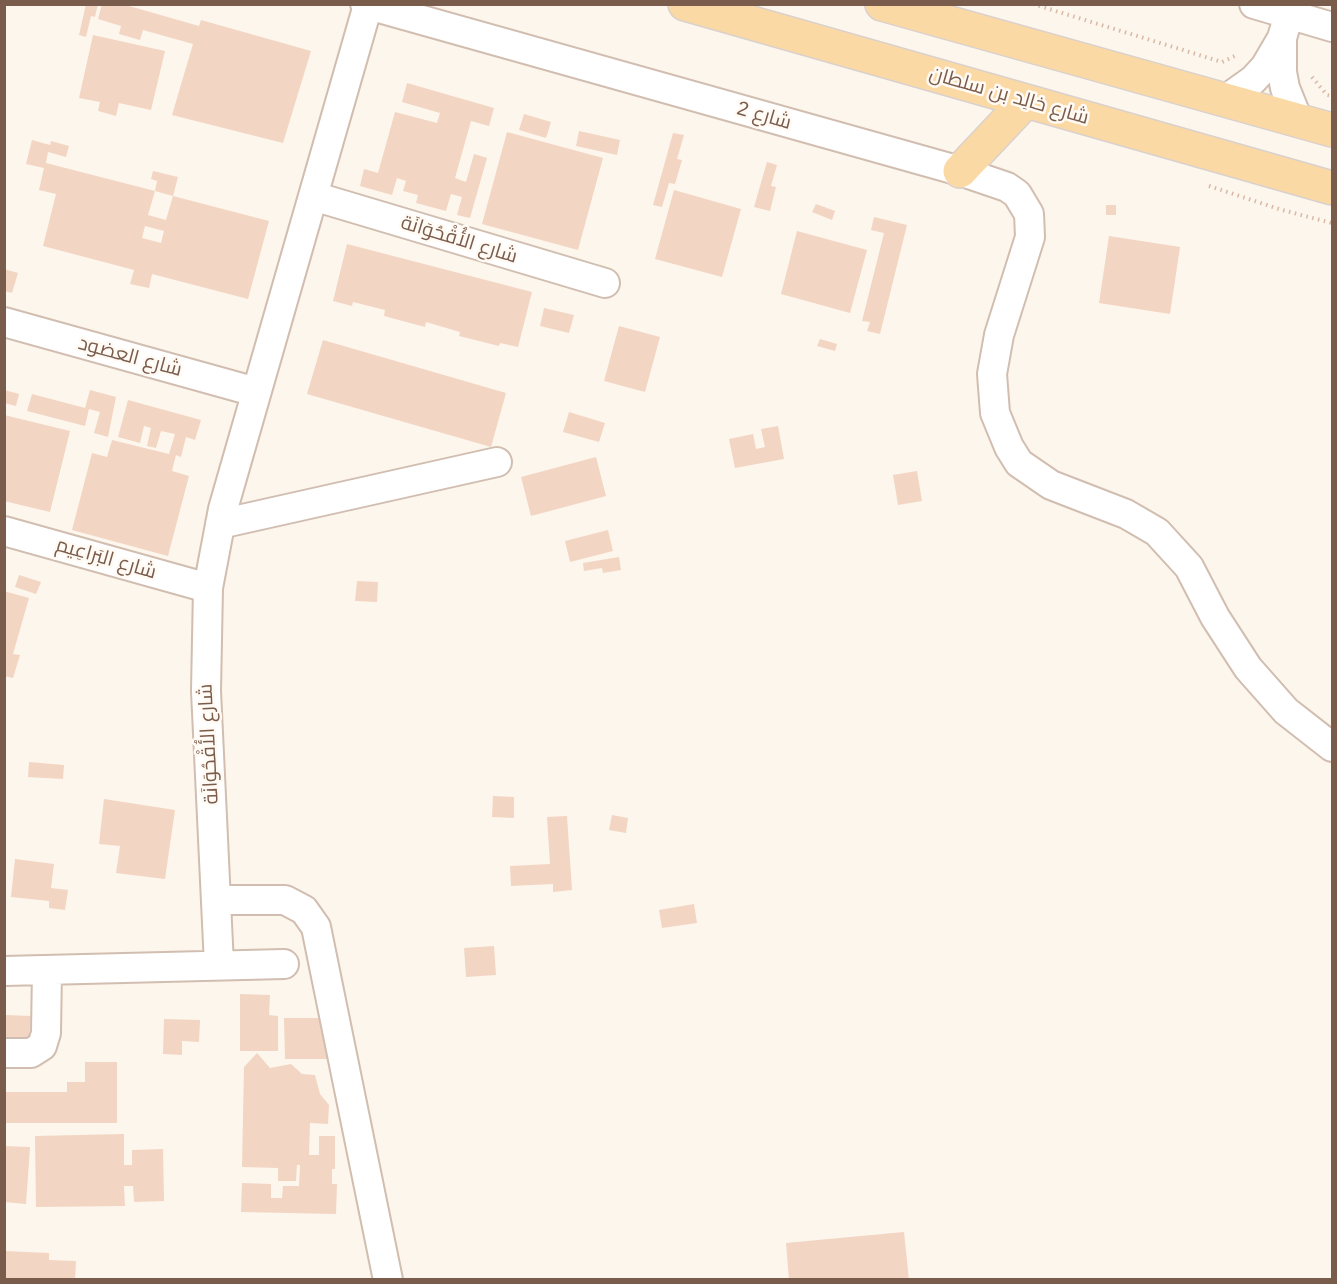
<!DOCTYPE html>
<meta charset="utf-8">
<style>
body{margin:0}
#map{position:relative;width:1337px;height:1284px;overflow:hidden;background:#fdf6ec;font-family:Helvetica,sans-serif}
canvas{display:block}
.frame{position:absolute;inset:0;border:6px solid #7a5c4d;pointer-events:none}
</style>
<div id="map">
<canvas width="1337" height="1284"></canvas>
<div class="frame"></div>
</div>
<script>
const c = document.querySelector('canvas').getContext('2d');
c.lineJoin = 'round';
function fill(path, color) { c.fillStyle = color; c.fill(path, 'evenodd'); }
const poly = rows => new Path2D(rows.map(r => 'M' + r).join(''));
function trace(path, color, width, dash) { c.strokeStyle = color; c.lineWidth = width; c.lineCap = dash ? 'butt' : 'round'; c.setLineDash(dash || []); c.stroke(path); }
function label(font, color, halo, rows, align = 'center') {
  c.font = font + ' Helvetica,Cairo,sans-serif'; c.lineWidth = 5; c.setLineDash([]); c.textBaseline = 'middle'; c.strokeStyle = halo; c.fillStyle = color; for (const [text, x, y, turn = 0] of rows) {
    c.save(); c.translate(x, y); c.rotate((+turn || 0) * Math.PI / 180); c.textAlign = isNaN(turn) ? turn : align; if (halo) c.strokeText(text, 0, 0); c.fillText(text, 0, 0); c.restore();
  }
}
const building = poly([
 [86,4,98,4,95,17,91,16,86,37,79,35],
 [102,4,122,4,199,26,201,20,311,51,283,143,172,115,193,44,143,30,140,40,119,34,121,26,98,19],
 [93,35,165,51,151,110,119,103,116,116,98,111,100,102,79,98],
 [407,83,494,108,489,126,471,121,455,178,466,182,474,154,487,158,470,218,457,215,462,197,451,194,446,211,416,203,418,195,403,191,406,181,397,178,392,195,360,186,364,169,378,173,395,112,437,123,440,113,402,102],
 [524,114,551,122,546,138,519,130],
 [579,131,620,140,617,155,576,146],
 [507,132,603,158,578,250,482,224],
 [673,133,684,135,677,159,682,160,675,184,669,183,662,207,653,205],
 [32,140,50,145,51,141,69,146,66,157,48,152,46,163,155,191,148,215,166,220,173,196,269,221,248,299,152,274,149,288,130,284,134,270,43,246,56,194,39,190,44,168,26,164],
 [145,226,164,231,161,243,142,238],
 [767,162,777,165,771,186,776,187,770,211,754,207],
 [153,171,178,177,173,196,155,191,157,181,151,179],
 [674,190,741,209,722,277,655,259],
 [816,204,835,211,832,220,812,212],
 [1106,205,1116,205,1116,215,1106,215],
 [874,217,907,225,880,334,867,331,870,322,862,321,884,233,871,230],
 [797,231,867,250,850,313,781,294],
 [1109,236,1180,247,1170,314,1099,303],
 [347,244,532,292,518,347,500,343,499,346,459,336,460,332,426,322,425,327,384,316,385,310,353,302,352,306,333,301],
 [4,269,18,273,12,293,4,291],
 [544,308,574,315,569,333,540,326],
 [619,326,660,337,645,392,604,381],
 [820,339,837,344,835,351,817,346],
 [323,340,506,393,491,447,307,394],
 [4,390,19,394,16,406,4,403],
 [90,390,116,397,108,437,94,433,100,412,89,409,85,426,27,411,32,394,85,408],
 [128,400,201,420,195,440,186,437,181,457,176,455,172,471,189,476,168,556,72,530,92,453,107,457,112,440,169,454,175,434,161,431,156,448,147,446,151,428,144,426,140,443,118,437],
 [569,412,605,423,599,442,563,432],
 [4,415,70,431,50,512,4,501],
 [778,426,784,459,735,468,729,439,753,434,756,449,765,447,761,429],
 [596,457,606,496,531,516,521,477],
 [917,471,922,501,898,505,893,475],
 [608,530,613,551,570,562,565,541],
 [619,557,621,570,603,573,602,568,584,571,583,563],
 [19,575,41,582,36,594,15,587],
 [357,581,378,582,377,602,355,601],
 [4,591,29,598,13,654,20,655,13,678,4,676],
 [29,762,64,765,63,779,28,777],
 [493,796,514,797,514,818,492,817],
 [104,799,175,810,165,879,116,873,120,846,99,844],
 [612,815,628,818,626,833,609,830],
 [567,816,572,890,553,892,553,884,511,886,510,866,550,864,547,817],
 [15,859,54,864,51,888,68,890,65,910,49,908,49,901,11,897],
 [694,904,697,923,662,928,659,910],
 [494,946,496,975,466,977,464,948],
 [240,994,270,995,269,1015,278,1016,278,1051,240,1051],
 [5,1015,31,1016,29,1039,5,1038],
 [284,1018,329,1018,329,1059,285,1059],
 [164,1019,200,1020,199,1042,182,1041,182,1055,163,1054],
 [257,1053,270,1068,291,1064,302,1074,315,1075,320,1094,329,1105,328,1124,310,1123,309,1155,319,1155,319,1136,335,1136,335,1169,332,1169,332,1184,337,1184,336,1214,241,1212,242,1183,271,1184,271,1198,282,1198,283,1186,299,1186,300,1165,297,1165,296,1181,278,1181,278,1168,242,1167,244,1067],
 [85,1062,117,1062,117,1123,4,1123,4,1092,67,1092,67,1082,85,1082],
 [124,1134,124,1165,132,1165,132,1150,163,1149,164,1201,134,1202,133,1186,124,1186,125,1206,36,1207,35,1136],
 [4,1146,30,1147,26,1204,4,1202],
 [904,1232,909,1280,789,1280,786,1243],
 [4,1251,49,1253,49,1260,76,1261,75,1280,4,1280]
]);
const path = poly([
 [1033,4,1222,62,1237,55],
 [1312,77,1327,95,1332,96],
 [1209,186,1282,210,1332,223]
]);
const minor = poly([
 [365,4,960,171,1007,187,1017,194,1029,214,1030,237,999,335,992,374,995,413,1009,447,1019,463,1051,485,1126,514,1157,532,1189,567,1215,617,1248,668,1286,711,1332,747],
 [1254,4,1332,27],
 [1289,14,1282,38,1282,72,1285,88,1298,120],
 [1225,100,1253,80,1265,67,1282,38],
 [313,196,605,283],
 [4,322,256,392],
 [220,524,497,462],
 [4,531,208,588],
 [217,900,285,900,304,910,316,927,388,1280],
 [219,965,206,691,208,588,223,509,368,5],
 [4,971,284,964],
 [4,1053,31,1053,42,1046,46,1033,47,970]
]);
const major = poly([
 [685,4,1332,188],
 [882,4,1332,130],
 [960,171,1026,101]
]);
const streetNames = [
 ["شارع خالِد بن سلطان",1009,96,16],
 ["شارع 2",764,116,16],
 ["شارع الأُقْحُوَانَة",459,240,17],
 ["شارع العضود",130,357,15],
 ["شارع البَراعِيم",106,559,16],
 ["شارع الأُقْحُوَانَة",209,744,-93]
];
fill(building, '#f3d5c3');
trace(minor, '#d1beb0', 32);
trace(major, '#dad1cd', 36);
trace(path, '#d9b8a5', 4, [1.5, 4.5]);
trace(minor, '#fff', 28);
trace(major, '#fbd9a5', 33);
label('20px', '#7a5c4d', '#fffaf3', streetNames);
</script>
